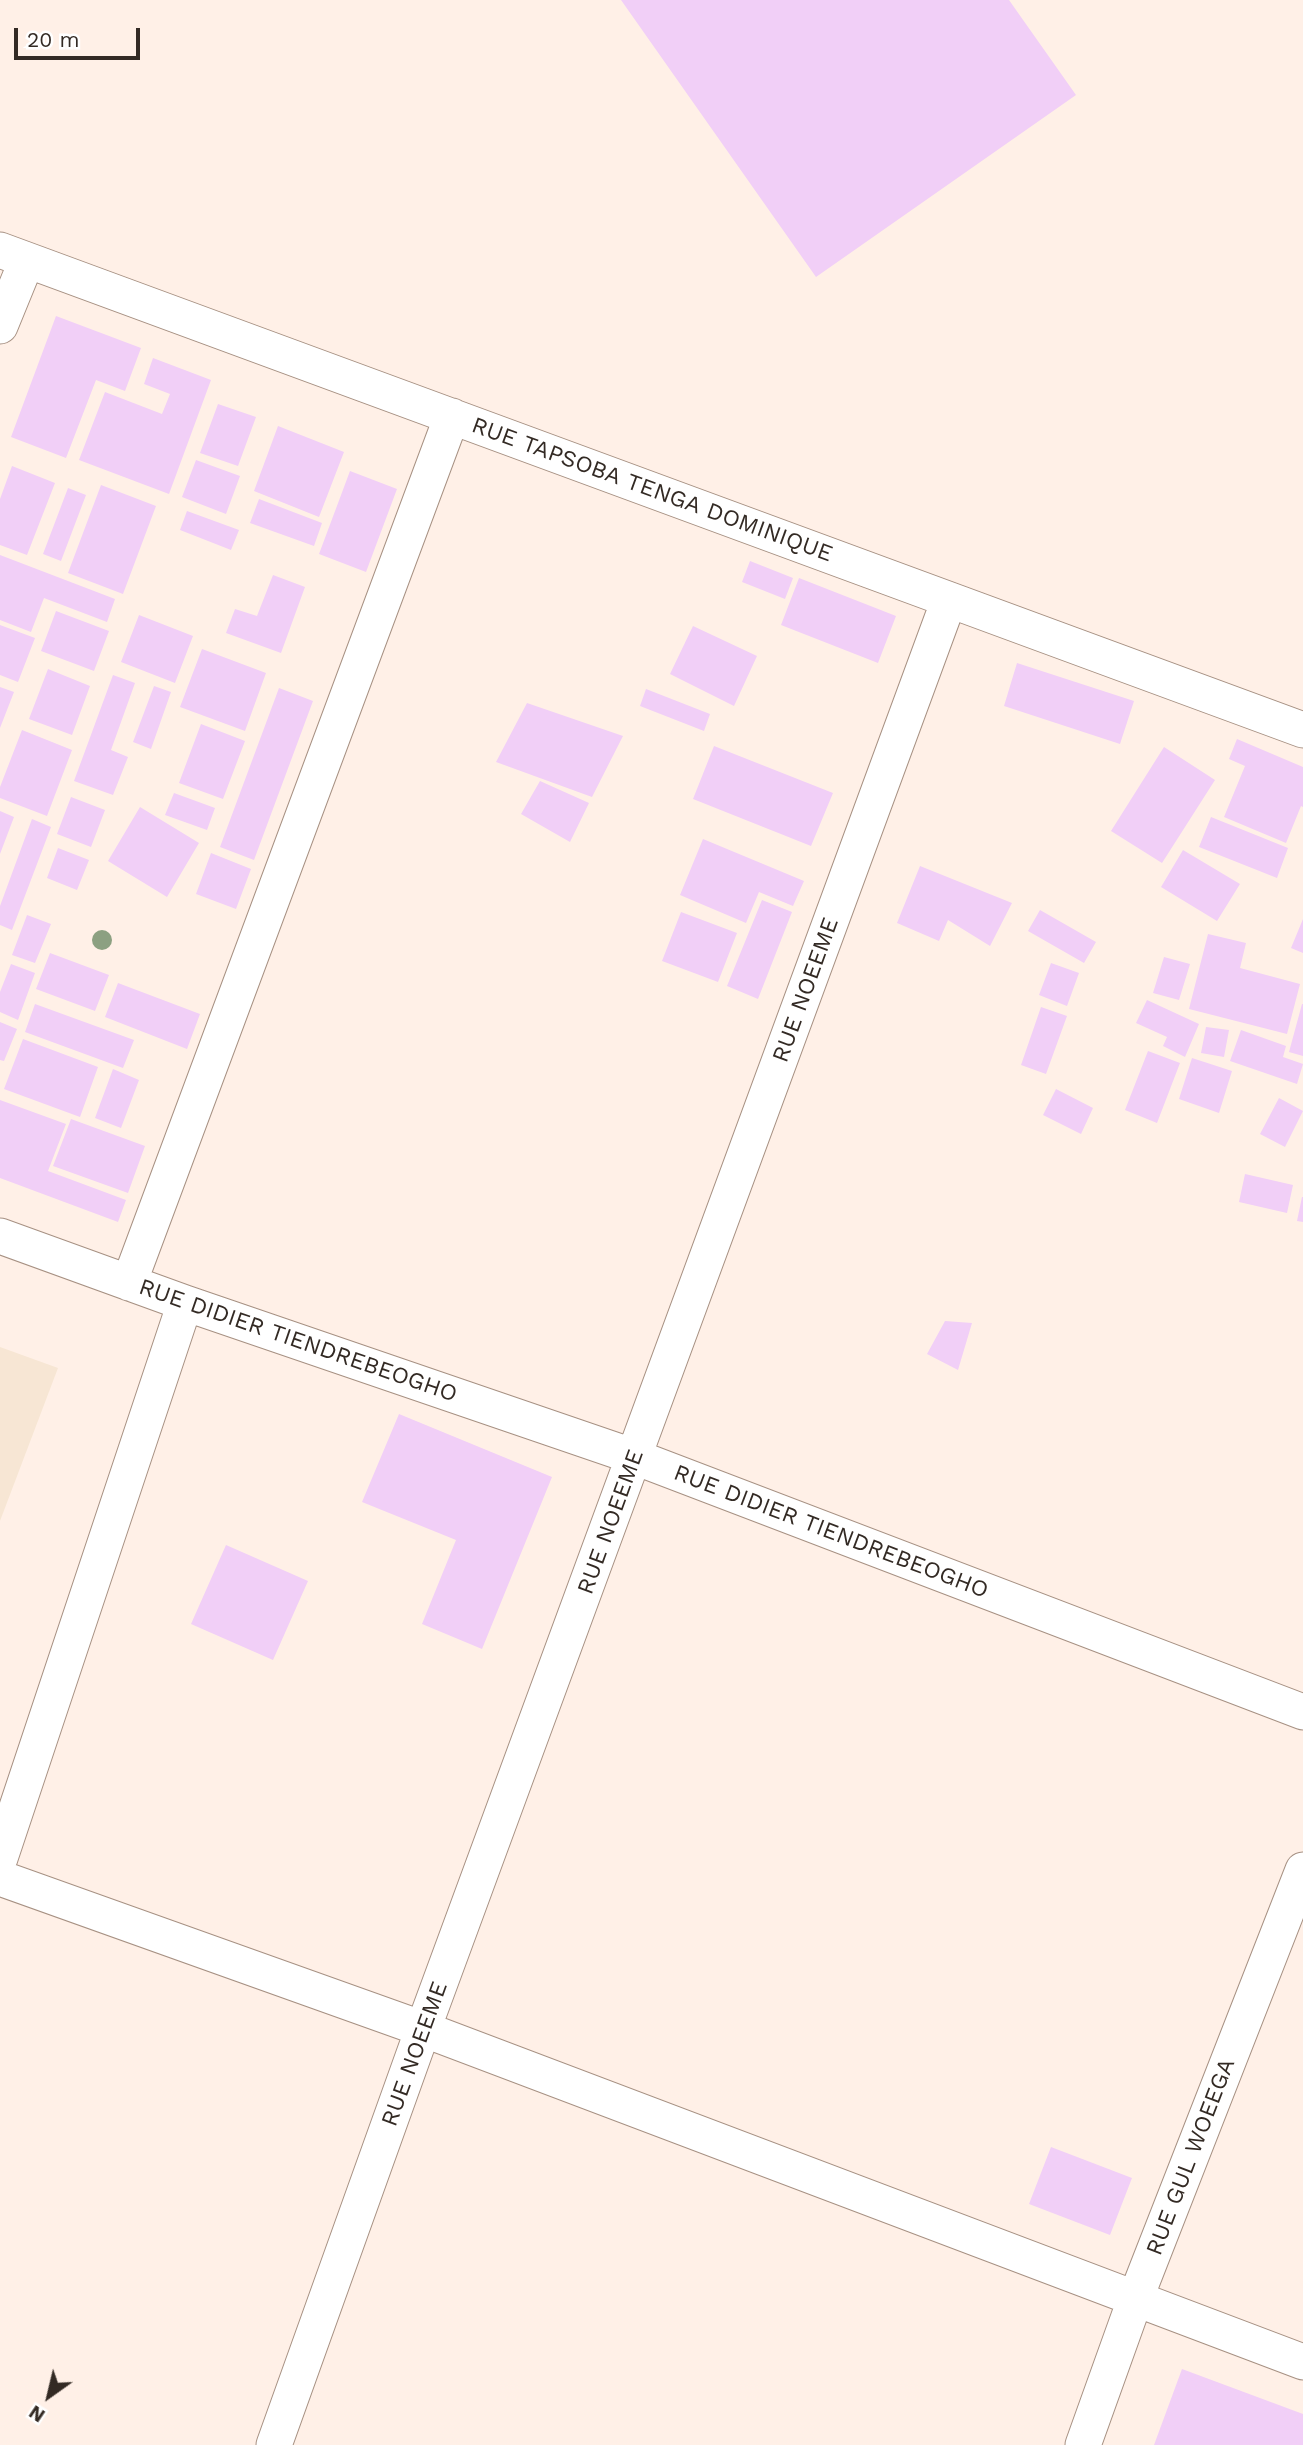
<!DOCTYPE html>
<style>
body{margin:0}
#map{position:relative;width:1303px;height:2445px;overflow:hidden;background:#fff0e7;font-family:"Work Sans",sans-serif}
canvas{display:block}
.north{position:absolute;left:14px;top:2361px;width:70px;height:70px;-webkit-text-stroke:5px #fff;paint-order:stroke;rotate:214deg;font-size:19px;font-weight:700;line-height:28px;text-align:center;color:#332a24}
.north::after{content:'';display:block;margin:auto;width:24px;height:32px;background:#332a24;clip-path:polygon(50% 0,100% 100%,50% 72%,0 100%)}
.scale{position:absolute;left:14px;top:28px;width:126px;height:32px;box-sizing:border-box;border:4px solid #332a24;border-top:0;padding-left:9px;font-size:21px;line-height:24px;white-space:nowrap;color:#332a24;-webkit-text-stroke:5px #fff;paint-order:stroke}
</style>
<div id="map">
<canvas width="1303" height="2445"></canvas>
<div class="north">N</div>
<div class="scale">20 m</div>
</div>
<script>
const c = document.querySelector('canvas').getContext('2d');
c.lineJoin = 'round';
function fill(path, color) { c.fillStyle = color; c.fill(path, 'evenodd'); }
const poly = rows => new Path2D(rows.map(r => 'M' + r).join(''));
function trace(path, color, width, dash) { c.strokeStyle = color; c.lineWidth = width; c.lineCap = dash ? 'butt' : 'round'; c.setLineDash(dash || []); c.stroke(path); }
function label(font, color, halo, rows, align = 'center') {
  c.font = font + ' "Work Sans",sans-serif'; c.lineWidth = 6; c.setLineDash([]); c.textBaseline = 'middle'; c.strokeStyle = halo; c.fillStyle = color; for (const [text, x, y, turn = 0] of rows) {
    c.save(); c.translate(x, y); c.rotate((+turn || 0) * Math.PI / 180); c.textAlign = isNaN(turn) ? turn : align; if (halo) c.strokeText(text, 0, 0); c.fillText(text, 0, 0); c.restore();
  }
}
const commercial = poly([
 [0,1347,58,1368,0,1521]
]);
const building = poly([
 [621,0,1009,0,1076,95,816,277],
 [56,316,141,348,125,391,96,380,66,458,11,437],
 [153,358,211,380,169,494,79,460,105,392,162,414,170,394,144,384],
 [218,404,256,417,238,466,200,453],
 [278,426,344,452,319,517,254,491],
 [196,460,240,476,226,514,182,497],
 [12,466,55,483,27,555,0,545,0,499],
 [350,471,397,489,366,572,319,554],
 [101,485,156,506,123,594,68,573],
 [68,488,86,495,61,561,43,554],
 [259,499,322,523,314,546,250,523],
 [187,511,239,530,231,550,180,530],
 [0,555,115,599,107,622,44,598,31,632,0,620],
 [750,561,793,578,785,599,742,582],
 [273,575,305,587,281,653,226,633,235,609,257,616],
 [799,578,896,616,878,663,781,625],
 [56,611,109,631,94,671,41,651],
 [139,615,193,636,175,683,121,662],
 [0,625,35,638,18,682,0,675],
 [693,626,757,656,734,706,670,674],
 [202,649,266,673,245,731,180,707],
 [1017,663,1134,701,1120,744,1004,706],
 [48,669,90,686,72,735,29,719],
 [113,675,135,683,111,750,128,757,113,795,74,781],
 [154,686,171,692,151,749,133,742],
 [0,687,14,692,0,728],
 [279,688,313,701,254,860,220,847],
 [646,689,710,714,704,731,640,706],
 [527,703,623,736,592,797,496,762],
 [201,724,245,741,223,799,179,783],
 [22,730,72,750,47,816,0,798,0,787],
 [1237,739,1303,767,1303,807,1301,806,1286,843,1224,817,1245,766,1229,759],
 [714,746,833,793,811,846,693,799],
 [1164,747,1215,780,1162,863,1111,831],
 [540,781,589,803,570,842,521,814],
 [174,793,215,808,207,830,165,815],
 [71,797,105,810,91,847,57,834],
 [140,807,199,843,167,897,108,861],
 [0,811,14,817,0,854],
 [1211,817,1288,848,1277,878,1199,847],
 [32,819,51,827,12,930,0,925,0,906],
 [703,839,804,881,793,906,759,892,746,923,680,895],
 [58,848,89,860,77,890,47,878],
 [1183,850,1240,884,1217,921,1161,887],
 [211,853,251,869,236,909,196,894],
 [920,866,1012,903,990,946,948,920,939,941,897,923],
 [762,900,792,912,758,999,727,986],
 [1040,910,1096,942,1084,963,1028,931],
 [681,912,737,933,718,982,662,961],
 [27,915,51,924,35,963,12,955],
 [1303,919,1303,953,1291,948],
 [1208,934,1246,943,1240,968,1300,984,1287,1034,1189,1009],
 [50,953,109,975,95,1011,36,989],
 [1164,957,1190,964,1179,1000,1153,993],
 [1051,963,1079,973,1067,1006,1039,995],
 [11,964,35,973,18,1020,0,1012,0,992],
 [118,983,200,1014,187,1049,105,1017],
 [1147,1000,1199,1024,1185,1057,1163,1046,1167,1037,1136,1023],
 [35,1004,134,1040,123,1068,25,1032],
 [1302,1004,1303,1004,1303,1056,1289,1052],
 [1041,1007,1067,1016,1046,1074,1021,1065],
 [0,1022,17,1029,4,1061,0,1060],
 [1206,1027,1229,1030,1224,1057,1201,1053],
 [1241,1030,1286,1046,1283,1057,1303,1064,1297,1084,1230,1061],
 [23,1039,98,1067,80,1117,4,1089],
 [1148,1051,1180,1063,1157,1123,1125,1110],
 [1192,1058,1232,1071,1219,1113,1179,1099],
 [113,1069,139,1080,121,1128,95,1118],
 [1056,1089,1093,1108,1081,1134,1043,1115],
 [1279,1098,1303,1111,1285,1147,1260,1134],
 [0,1100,66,1124,48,1171,126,1200,118,1222,0,1178],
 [71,1119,145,1146,128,1193,53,1166],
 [1245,1174,1293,1185,1287,1213,1239,1202],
 [1302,1197,1303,1197,1303,1222,1297,1221],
 [945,1321,972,1323,958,1370,927,1354],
 [399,1414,552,1477,482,1649,422,1624,456,1540,362,1502],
 [226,1545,308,1581,273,1660,191,1624],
 [1051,2147,1132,2178,1110,2235,1029,2204],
 [1182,2369,1303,2414,1303,2445,1154,2445]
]);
const street = poly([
 [0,250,1303,730],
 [0,326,27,260],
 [0,1236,185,1303,635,1457,1303,1712],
 [129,1283,452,416],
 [0,1858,185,1303],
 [0,1878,423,2029,1303,2362],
 [274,2445,423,2029,949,600],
 [1083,2445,1136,2297,1303,1870]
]);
const trees = [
 [102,940]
];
const streetNames = [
 ["RUE TAPSOBA TENGA DOMINIQUE",652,490,20],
 ["RUE NOEEME",806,990,-70],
 ["RUE DIDIER TIENDREBEOGHO",298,1341,19],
 ["RUE NOEEME",611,1522,-70],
 ["RUE DIDIER TIENDREBEOGHO",831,1532,21],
 ["RUE NOEEME",415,2054,-70],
 ["RUE GUL WOEEGA",1191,2157,-69]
];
fill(commercial, '#f7e6d4');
fill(building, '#f1cff7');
trace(street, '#a79183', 37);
trace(street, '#fff', 35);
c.fillStyle = '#8ca081';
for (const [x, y] of trees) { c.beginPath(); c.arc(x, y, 10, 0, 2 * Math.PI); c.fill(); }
label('23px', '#332a24', '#fff', streetNames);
</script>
